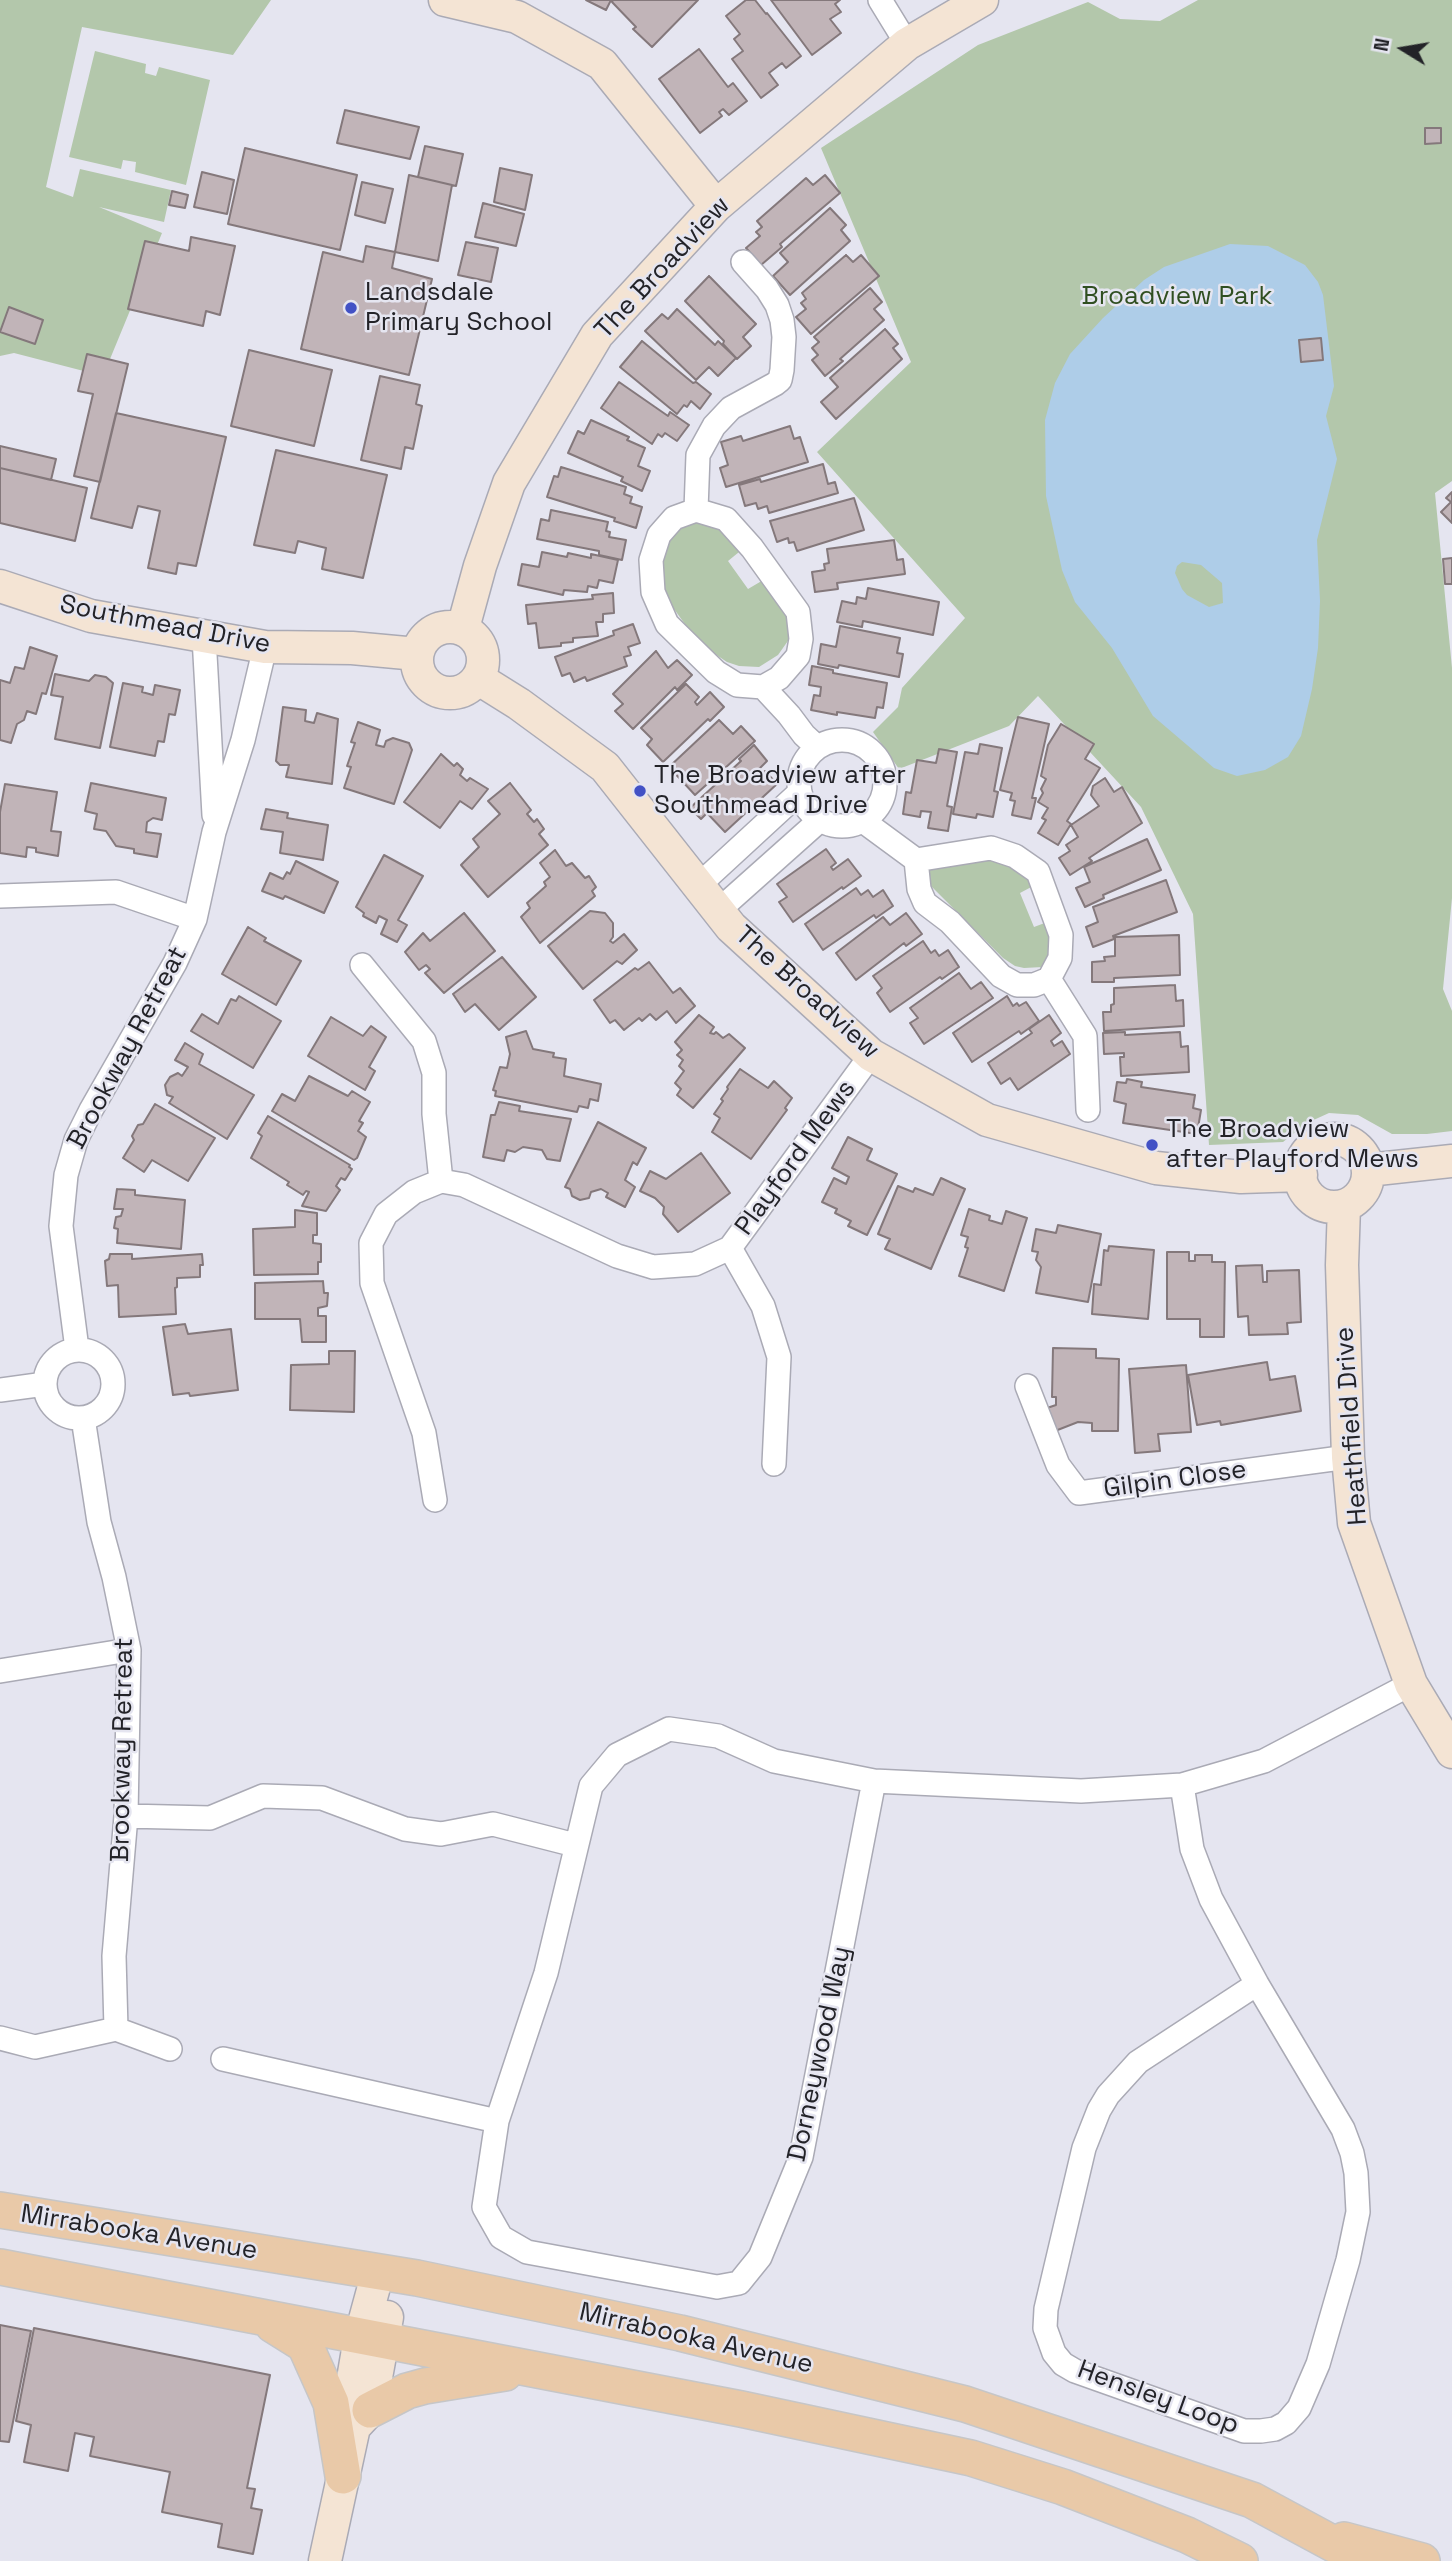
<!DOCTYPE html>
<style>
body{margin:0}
#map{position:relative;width:1452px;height:2561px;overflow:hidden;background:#e5e5f0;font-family:"Space Grotesk",sans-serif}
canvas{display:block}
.north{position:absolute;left:1368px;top:14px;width:70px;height:70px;-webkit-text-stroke:5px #e5e5f0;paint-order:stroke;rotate:281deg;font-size:19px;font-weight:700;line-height:28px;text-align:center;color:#232328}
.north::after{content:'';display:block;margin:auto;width:24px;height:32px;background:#232328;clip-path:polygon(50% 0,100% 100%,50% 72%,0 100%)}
</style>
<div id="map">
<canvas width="1452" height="2561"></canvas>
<div class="north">N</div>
</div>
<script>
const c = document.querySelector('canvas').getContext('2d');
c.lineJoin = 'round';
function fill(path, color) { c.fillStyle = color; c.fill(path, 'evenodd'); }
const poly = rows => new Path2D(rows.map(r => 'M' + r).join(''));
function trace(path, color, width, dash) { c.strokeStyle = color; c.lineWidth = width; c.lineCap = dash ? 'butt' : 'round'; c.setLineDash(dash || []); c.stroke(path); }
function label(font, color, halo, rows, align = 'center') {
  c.font = font + ' "Space Grotesk",sans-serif'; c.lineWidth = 5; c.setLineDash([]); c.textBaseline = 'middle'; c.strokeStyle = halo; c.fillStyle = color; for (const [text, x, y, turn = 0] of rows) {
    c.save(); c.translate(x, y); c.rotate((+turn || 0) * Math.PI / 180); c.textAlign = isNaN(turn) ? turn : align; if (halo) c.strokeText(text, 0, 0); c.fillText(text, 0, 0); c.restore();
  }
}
const green = poly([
 [0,0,271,0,233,55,82,27,46,187,73,197,80,169,171,190,164,222,99,207,162,233,103,376,14,353,0,356],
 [1198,0,1452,0,1452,481,1435,493,1452,668,1452,898,1443,989,1452,1011,1452,1131,1427,1134,1392,1134,1358,1115,1329,1113,1307,1123,1283,1142,1209,1145,1193,914,1141,807,1038,696,1009,726,899,769,873,732,898,707,902,688,965,618,817,452,911,362,821,148,978,45,1088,2,1120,19,1160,21],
 [95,51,146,64,145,73,156,76,159,67,210,80,186,185,135,172,136,162,123,160,121,169,69,157],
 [706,516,744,548,728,561,748,589,765,579,788,609,790,638,778,655,759,667,739,666,727,662,709,650,687,627,664,595,659,566,669,533],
 [1006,856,1035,885,1020,893,1034,927,1050,921,1055,943,1043,967,1024,968,1015,966,1003,958,926,881,924,868]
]);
const water = poly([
 [1230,244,1268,246,1305,265,1318,282,1323,295,1334,386,1326,416,1337,459,1317,540,1320,601,1318,648,1312,689,1301,736,1288,757,1265,770,1237,776,1214,768,1153,716,1112,648,1075,602,1062,570,1046,496,1045,420,1055,383,1070,354,1103,318,1144,280,1164,267],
 [1182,562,1201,565,1222,583,1223,603,1209,607,1187,595,1182,589,1175,573,1177,566]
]);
const building = poly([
 [586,0,611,0,606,10,586,0],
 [613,0,698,0,652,47,633,29,636,27,612,2,613,0],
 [746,0,755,0,766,14,767,13,801,56,786,68,782,63,769,73,778,85,761,98,732,59,743,51,734,39,740,34,726,16,746,0],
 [771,0,840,0,835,4,841,12,830,19,841,33,812,55,771,0],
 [699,49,728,87,733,83,747,101,729,115,723,109,719,112,722,116,700,133,659,79,699,49],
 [345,110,419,127,410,159,337,143,345,110],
 [1425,128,1441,128,1441,143,1425,144,1425,128],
 [425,146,463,154,456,186,418,177,425,146],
 [245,148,357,175,340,250,228,224,245,148],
 [500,168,532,175,525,210,494,202,500,168],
 [202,172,234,180,227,214,194,207,202,172],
 [409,175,452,185,438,261,395,252,409,175],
 [825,175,840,193,780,244,782,247,761,265,746,248,760,236,756,232,762,227,757,221,806,178,813,185,825,175],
 [362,182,393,189,385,223,355,215,362,182],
 [172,191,188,195,185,208,169,205,172,191],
 [483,203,524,214,516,246,475,237,483,203],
 [830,208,846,225,841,230,850,241,790,295,773,276,788,262,780,253,830,208],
 [191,237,235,246,220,315,206,311,203,326,128,309,145,241,189,251,191,237],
 [466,242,498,248,491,282,458,275,466,242],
 [366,246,395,252,392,268,432,279,409,375,301,349,323,252,363,262,366,246],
 [846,255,853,262,861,255,879,276,811,334,796,317,806,309,801,303,806,299,802,293,846,255],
 [709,276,756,324,743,337,751,346,737,359,723,344,724,341,685,301,709,276],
 [870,288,882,302,874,309,884,320,840,359,843,361,825,376,812,360,818,355,812,348,819,342,814,337,870,288],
 [9,307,43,320,35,344,0,332,9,307],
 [677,309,715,345,718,341,736,358,718,376,709,367,696,380,645,331,662,314,668,319,677,309],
 [885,329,898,344,893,348,902,359,836,419,821,402,838,387,830,378,885,329],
 [1321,338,1323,360,1301,362,1299,340,1321,338],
 [642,341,693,383,696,382,711,394,700,409,691,401,687,407,684,405,677,414,620,367,642,341],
 [249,350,332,370,314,446,231,426,249,350],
 [87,354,128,364,100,482,74,476,93,394,78,391,87,354],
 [380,376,420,385,416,404,422,406,413,449,405,447,401,469,361,460,380,376],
 [619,382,668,416,670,412,689,425,677,441,665,433,662,437,658,434,652,444,601,408,619,382],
 [116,413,226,437,196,566,178,563,176,574,148,568,160,511,138,506,132,528,91,518,116,413],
 [591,420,629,437,627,440,645,448,638,466,650,471,642,491,621,481,623,477,568,453,578,431,584,434,591,420],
 [790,426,794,439,800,437,808,462,726,487,720,468,728,465,721,442,741,436,743,441,790,426],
 [0,446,56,459,51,480,0,468,0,446],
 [276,450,387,475,363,578,322,569,326,548,298,541,295,553,254,545,276,450],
 [823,464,828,484,835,482,838,493,769,513,767,506,758,509,756,503,745,506,739,485,760,479,761,482,823,464],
 [561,467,626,487,624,494,632,497,630,503,642,507,636,528,614,521,615,518,547,497,554,476,558,477,561,467],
 [0,468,87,488,75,541,0,523,0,468],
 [1452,492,1452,523,1441,512,1451,502,1446,498,1452,492],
 [854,498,864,530,797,551,794,542,789,543,788,538,777,542,770,521,854,498],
 [551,510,608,522,606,531,610,532,609,537,626,540,622,560,599,555,599,551,537,539,541,519,549,521,551,510],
 [894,540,897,560,903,559,905,574,837,583,838,589,815,592,812,572,825,570,824,564,829,563,827,549,894,540],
 [542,552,567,557,568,553,591,558,591,554,618,560,613,583,599,580,597,588,588,586,587,592,564,590,563,595,518,585,522,564,539,567,542,552],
 [1452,558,1452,584,1445,584,1443,559,1452,558],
 [868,588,939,602,933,635,863,621,862,627,837,622,842,601,856,604,857,597,866,599,868,588],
 [613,593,614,613,603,614,603,622,596,622,598,636,573,638,573,642,561,643,561,646,539,648,536,623,528,624,526,605,593,599,592,595,613,593],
 [633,624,640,643,628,647,631,655,624,657,627,666,587,681,585,677,574,682,570,673,562,676,555,657,614,635,613,631,633,624],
 [840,626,900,638,897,653,903,654,899,677,839,665,838,668,818,664,821,644,836,647,840,626],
 [30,647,57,656,46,694,42,693,36,714,27,711,24,720,17,724,11,743,0,740,0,680,10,683,15,667,24,669,30,647],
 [656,651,668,668,677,660,692,675,677,690,675,687,633,729,615,711,623,704,613,694,656,651],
 [812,666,833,670,833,673,887,683,883,708,877,707,875,718,837,712,837,715,811,710,814,695,820,696,821,687,809,685,812,666],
 [55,674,89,681,95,675,106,677,113,683,100,748,55,739,63,697,51,695,55,674],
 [123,683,143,687,142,692,153,695,155,685,180,690,175,715,169,714,164,742,158,741,155,756,110,747,123,683],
 [686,684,699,697,695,702,697,705,710,692,724,707,710,721,708,719,663,762,647,745,652,739,641,728,686,684],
 [283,707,306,710,305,721,314,723,317,713,338,719,332,784,286,777,289,765,280,765,276,761,283,707],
 [1018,717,1049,724,1032,798,1036,798,1031,819,1012,815,1015,801,1010,800,1012,793,1000,790,1018,717],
 [719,720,733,734,741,726,755,741,695,795,669,767,719,720],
 [358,722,380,730,376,745,384,747,386,741,393,738,409,743,412,750,394,804,344,788,351,767,347,766,355,743,351,742,358,722],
 [1061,724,1094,744,1085,759,1100,768,1067,821,1071,824,1058,845,1038,833,1046,820,1042,818,1048,808,1038,802,1043,793,1041,789,1046,779,1041,776,1048,745,1061,724],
 [980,744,1002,748,994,791,998,792,993,817,977,814,976,818,953,814,965,752,978,754,980,744],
 [754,745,767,761,759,769,762,773,765,771,777,784,725,832,707,813,701,819,690,808,741,761,739,759,754,745],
 [939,749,957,752,947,806,952,807,948,831,928,828,931,812,921,811,920,817,903,814,906,792,911,793,917,760,936,763,939,749],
 [441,754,454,766,457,763,463,769,460,775,467,781,470,778,488,789,472,809,460,801,440,828,404,802,441,754],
 [1105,778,1114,792,1122,787,1142,823,1089,858,1092,861,1070,875,1059,858,1070,851,1066,845,1078,837,1071,825,1099,806,1091,795,1093,786,1105,778],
 [91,783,166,798,162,820,153,818,147,822,146,832,161,834,157,857,134,853,134,849,116,846,106,831,94,829,97,814,85,811,91,783],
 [510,783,531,810,527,814,534,822,537,819,544,829,539,834,548,845,488,897,461,865,479,847,473,839,500,814,488,801,510,783],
 [5,784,57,792,51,831,61,832,58,856,36,852,36,848,27,847,26,857,0,853,0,812,5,784],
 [266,809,288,813,287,818,328,825,323,860,280,853,283,832,261,829,266,809],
 [1147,839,1161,870,1103,895,1104,898,1085,907,1076,888,1090,882,1084,867,1147,839],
 [826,849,836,863,831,867,833,870,848,859,861,876,843,889,842,887,793,922,779,902,787,897,777,884,826,849],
 [555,850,566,866,572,863,585,878,589,876,596,887,592,891,595,896,540,943,521,917,530,908,527,903,546,886,544,882,550,877,540,863,555,850],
 [384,855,423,876,398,920,407,925,397,942,381,934,387,920,379,916,376,923,363,916,364,913,356,907,384,855],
 [296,861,338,882,324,913,285,896,283,899,262,891,270,873,283,879,287,872,290,874,296,861],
 [1166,880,1177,912,1113,936,1114,939,1093,947,1086,927,1098,922,1093,907,1166,880],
 [856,888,861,895,868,890,873,897,883,890,893,906,876,918,874,915,823,950,805,924,856,888],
 [590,911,605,913,613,923,613,937,610,941,613,943,624,934,637,950,622,964,617,961,583,989,548,946,590,911],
 [464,913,495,951,444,993,425,973,430,969,426,965,419,970,405,952,423,933,430,941,464,913],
 [906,913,922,934,906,946,904,943,856,980,836,953,883,917,890,925,906,913],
 [248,927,266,938,264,941,301,961,276,1005,222,974,248,927],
 [1179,935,1180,975,1114,978,1114,982,1092,982,1092,962,1105,961,1104,957,1115,956,1115,937,1179,935],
 [923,941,931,953,935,950,939,956,948,950,959,967,942,979,940,977,890,1012,877,993,882,988,873,976,923,941],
 [502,957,536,997,499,1030,475,1004,465,1012,453,994,502,957],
 [649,962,673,993,680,988,695,1006,676,1023,667,1011,656,1020,650,1014,642,1021,639,1018,624,1030,615,1020,610,1023,594,1000,635,968,638,970,649,962],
 [959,973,971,989,981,982,993,998,924,1044,910,1023,918,1018,910,1008,959,973],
 [1175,985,1176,1001,1183,1000,1184,1026,1104,1031,1103,1012,1111,1012,1111,1005,1114,1004,1114,988,1175,985],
 [239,996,281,1021,253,1068,191,1031,202,1014,218,1024,231,999,236,1001,239,996],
 [1007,996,1013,1006,1017,1003,1019,1006,1026,1002,1039,1021,1021,1034,1019,1031,972,1062,953,1033,1007,996],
 [699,1015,714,1027,710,1033,714,1034,716,1032,723,1038,729,1034,745,1048,693,1108,677,1095,681,1089,675,1083,684,1071,679,1066,683,1060,677,1055,682,1050,675,1042,699,1015],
 [1049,1015,1061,1033,1051,1041,1054,1046,1062,1041,1070,1054,1018,1090,1010,1078,1001,1084,988,1063,1032,1033,1029,1029,1049,1015],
 [331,1017,363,1036,371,1026,386,1037,369,1067,375,1071,365,1090,308,1056,331,1017],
 [526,1031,533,1049,554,1053,553,1057,566,1059,564,1076,601,1084,598,1101,590,1099,588,1108,579,1106,577,1112,495,1096,496,1091,493,1090,500,1067,507,1068,510,1054,506,1037,526,1031],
 [1125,1032,1125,1035,1180,1032,1181,1047,1188,1046,1189,1072,1121,1076,1120,1057,1124,1057,1124,1053,1104,1054,1103,1033,1125,1032],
 [185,1043,203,1054,199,1064,254,1095,227,1139,169,1103,173,1097,167,1095,165,1085,170,1077,178,1073,182,1076,188,1067,175,1060,185,1043],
 [740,1069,768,1088,774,1081,792,1098,785,1108,787,1110,751,1159,712,1132,720,1118,714,1114,723,1101,721,1099,728,1089,727,1087,740,1069],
 [309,1076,348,1096,352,1091,370,1102,359,1121,363,1123,358,1131,366,1137,357,1158,354,1160,272,1111,282,1094,295,1101,309,1076],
 [1127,1079,1142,1082,1141,1087,1195,1095,1193,1108,1201,1110,1197,1134,1123,1123,1126,1104,1114,1101,1117,1082,1126,1083,1127,1079],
 [499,1102,520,1106,519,1111,571,1119,560,1161,547,1159,542,1150,523,1147,515,1152,507,1150,504,1161,483,1157,491,1115,495,1115,499,1102],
 [155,1104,215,1138,188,1181,152,1160,144,1172,123,1158,134,1140,132,1136,138,1125,143,1124,155,1104],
 [268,1116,350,1165,349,1167,352,1169,345,1180,341,1178,336,1186,340,1190,326,1211,302,1206,309,1192,306,1191,303,1195,287,1185,289,1182,251,1158,262,1136,258,1133,268,1116],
 [598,1122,646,1148,637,1165,633,1162,625,1180,635,1187,625,1207,606,1197,608,1193,601,1189,591,1192,589,1198,580,1200,572,1196,570,1189,565,1187,598,1122],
 [848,1137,872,1149,867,1160,897,1174,867,1235,848,1226,851,1221,835,1213,837,1209,822,1202,834,1178,846,1184,849,1177,832,1168,848,1137],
 [701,1153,730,1193,678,1232,663,1214,664,1207,655,1198,640,1191,650,1171,666,1179,701,1153],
 [941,1178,965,1189,931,1269,885,1249,890,1239,878,1234,898,1186,913,1192,915,1188,933,1195,941,1178],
 [117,1189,135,1190,135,1195,185,1200,181,1249,117,1243,118,1229,114,1228,116,1217,121,1216,123,1209,114,1209,117,1189],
 [969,1209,990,1216,989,1220,1002,1224,1006,1211,1027,1218,1004,1291,959,1276,968,1248,965,1247,968,1237,961,1235,969,1209],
 [295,1210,317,1213,317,1235,313,1235,313,1243,321,1244,321,1262,318,1262,318,1274,254,1275,253,1229,295,1227,295,1210],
 [1058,1225,1101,1234,1088,1302,1036,1293,1041,1267,1036,1260,1038,1252,1032,1251,1036,1229,1056,1233,1058,1225],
 [1109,1246,1154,1250,1148,1319,1092,1314,1094,1284,1101,1285,1104,1250,1108,1251,1109,1246],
 [1167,1252,1189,1252,1189,1261,1195,1261,1195,1255,1212,1255,1212,1262,1225,1262,1224,1337,1200,1337,1200,1319,1167,1319,1167,1252],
 [110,1254,132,1254,132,1259,202,1254,203,1265,200,1265,200,1277,177,1278,177,1287,175,1288,176,1314,119,1317,118,1285,107,1286,105,1261,109,1259,110,1254],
 [1262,1265,1263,1282,1267,1282,1267,1271,1299,1270,1301,1322,1287,1323,1288,1334,1249,1335,1248,1316,1238,1317,1236,1266,1262,1265],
 [323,1281,324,1293,328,1293,327,1306,318,1308,318,1316,326,1316,326,1342,302,1342,300,1319,255,1319,255,1283,323,1281],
 [185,1324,188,1334,231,1329,238,1390,190,1396,189,1393,173,1395,163,1327,185,1324],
 [1053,1348,1096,1349,1096,1358,1119,1359,1118,1431,1092,1431,1092,1423,1078,1422,1055,1431,1047,1408,1056,1405,1056,1397,1052,1397,1053,1348],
 [329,1351,355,1351,354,1412,290,1410,291,1365,329,1364,329,1351],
 [1267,1362,1270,1380,1295,1376,1301,1411,1221,1425,1220,1421,1197,1425,1188,1375,1267,1362],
 [1186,1365,1191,1432,1158,1434,1160,1451,1135,1453,1129,1369,1186,1365],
 [0,2325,31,2331,9,2442,0,2441,0,2325],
 [34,2328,270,2375,247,2488,255,2489,251,2508,262,2510,253,2554,218,2547,222,2524,162,2512,170,2472,90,2456,94,2437,75,2433,68,2471,24,2462,31,2425,16,2421,34,2328]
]);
const street = poly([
 [880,0,907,44],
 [696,510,726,519,752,548,798,612,801,639,798,656,779,678,763,687,737,685,716,672,667,624,653,592,651,560,659,535,674,518,696,510],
 [696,510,698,455,714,426,731,408,775,384,780,380,782,370,784,337,782,320,777,305,767,289,743,262],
 [204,637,214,815],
 [763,687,789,715,804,735,817,747],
 '799 783a43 43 0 1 1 86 0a43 43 0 1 1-86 0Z',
 [863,821,916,860,991,848,1015,856,1038,872,1061,935,1060,958,1049,979,1034,985,1017,985,1001,976,950,922,925,903,919,889,916,860],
 [699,885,800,792],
 [0,896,116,892,195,919],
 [719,910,820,820],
 [362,965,424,1041,434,1073,434,1114,441,1181],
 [1049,979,1085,1036,1088,1110],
 [730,1248,763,1306,779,1357,774,1464],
 [77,1349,61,1226,66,1175,76,1140,91,1110,175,963,195,919,214,832,243,740,265,647],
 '45 1384a34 34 0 1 1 68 0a34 34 0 1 1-68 0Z',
 [1027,1386,1058,1465,1079,1493,1348,1457],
 [0,1390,45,1384],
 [83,1418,99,1522,114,1577,129,1650,126,1816,114,1956,116,2029,170,2049],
 [435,1500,424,1433,372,1283,371,1243,386,1214,414,1192,441,1181,464,1185,617,1256,653,1267,695,1264,730,1248,871,1055],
 [0,1671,129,1650],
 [874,1781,801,2157,760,2257,739,2283,717,2287,527,2252,501,2237,484,2207,497,2121,546,1973,591,1786,617,1755,669,1729,718,1736,774,1761,874,1781,1081,1791,1182,1785,1264,1761,1411,1684],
 [1182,1785,1192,1849,1211,1899,1257,1984,1343,2129,1352,2153,1356,2173,1358,2212,1348,2260,1318,2364,1299,2408,1286,2423,1275,2429,1261,2431,1244,2431,1075,2371,1063,2364,1054,2353,1045,2328,1046,2309,1084,2148,1099,2110,1108,2095,1138,2062,1257,1984],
 [126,1816,210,1818,263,1796,322,1798,405,1829,441,1834,493,1824,575,1845],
 [0,2038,35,2047,116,2029],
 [223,2059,497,2121]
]);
const secondary = poly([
 [445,0,517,17,602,64,716,206],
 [0,586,91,616,265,647,352,648,417,654],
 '417 660a33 33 0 1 1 66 0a33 33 0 1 1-66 0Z',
 [463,628,480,566,509,483,597,335,716,206,907,44,982,0],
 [479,679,519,704,605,767,731,927,871,1055,987,1120,1156,1168,1241,1177,1301,1175],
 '1300 1173a34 34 0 1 1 68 0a34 34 0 1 1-68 0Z',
 [1368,1170,1452,1161],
 [1344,1206,1342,1265,1348,1457,1354,1523,1411,1684,1452,1752],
 [355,2426,370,2410,387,2317],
 [325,2561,354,2427,350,2397,360,2338,378,2272]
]);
const primary = poly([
 [0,2210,417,2278,680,2333,965,2404,1252,2500,1365,2561],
 [0,2267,741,2409,971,2458,1063,2487,1187,2535,1240,2561],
 [273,2325,305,2345,331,2403,343,2476],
 [370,2410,407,2391,425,2386,505,2373],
 [1344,2540,1422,2561]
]);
const markers = [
 [351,308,7,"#4251c5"],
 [640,791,7,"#4251c5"],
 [1152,1145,7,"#4251c5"]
];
const streetNames = [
 ["The Broadview",663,268,-47],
 ["Southmead Drive",165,625,11],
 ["The Broadview",807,993,42],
 ["Brookway Retreat",128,1048,-62],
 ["Playford Mews",796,1158,-54],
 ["Heathfield Drive",1352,1426,-94],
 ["Gilpin Close",1175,1480,-8],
 ["Brookway Retreat",123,1750,-89],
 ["Dorneywood Way",820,2054,-78],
 ["Mirrabooka Avenue",139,2233,9],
 ["Mirrabooka Avenue",696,2339,13],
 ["Hensley Loop",1158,2398,20]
];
const poiNames = [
 ["Landsdale",365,293],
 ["Primary School",365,323],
 ["The Broadview after",654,776],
 ["Southmead Drive",654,806],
 ["The Broadview",1166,1130],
 ["after Playford Mews",1166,1160]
];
const parkNames = [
 ["Broadview Park",1177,297]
];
fill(green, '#b3c7ab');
fill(water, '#aecde8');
fill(building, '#c1b4b8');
trace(building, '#84787b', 2);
trace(street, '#aaaab5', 26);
trace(secondary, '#aaaab5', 35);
trace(primary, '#c6c6c7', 38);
trace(street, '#fff', 23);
trace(secondary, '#f4e4d4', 32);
trace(primary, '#e9c9a8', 35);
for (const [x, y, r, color] of markers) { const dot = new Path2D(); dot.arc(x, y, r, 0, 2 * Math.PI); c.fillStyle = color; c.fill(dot); trace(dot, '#e5e5f0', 2.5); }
label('26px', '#232328', '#e5e5f0', streetNames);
label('26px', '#232328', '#e5e5f0', poiNames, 'left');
label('26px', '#304f21', '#e5e5f0', parkNames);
</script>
